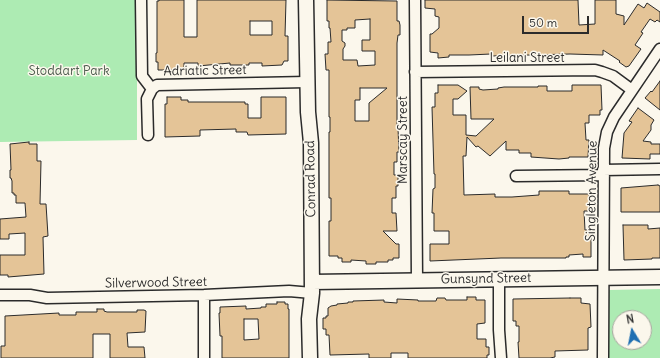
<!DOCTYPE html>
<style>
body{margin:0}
#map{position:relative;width:660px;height:358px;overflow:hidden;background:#fbf7ec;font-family:Delius,sans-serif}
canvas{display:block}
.north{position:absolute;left:612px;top:310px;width:40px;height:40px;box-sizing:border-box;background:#fbf7ec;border:1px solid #a8a59f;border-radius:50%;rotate:350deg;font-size:11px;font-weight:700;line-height:16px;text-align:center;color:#2b2b2b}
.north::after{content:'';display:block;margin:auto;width:14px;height:18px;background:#1f6fb2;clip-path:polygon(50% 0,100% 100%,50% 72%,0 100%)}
.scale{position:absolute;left:522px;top:16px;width:67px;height:18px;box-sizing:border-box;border:2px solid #2b2b2b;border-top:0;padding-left:5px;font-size:12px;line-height:14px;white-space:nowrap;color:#2b2b2b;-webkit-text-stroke:3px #fbf7ec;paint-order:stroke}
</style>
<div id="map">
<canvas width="660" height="358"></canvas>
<div class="north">N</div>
<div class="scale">50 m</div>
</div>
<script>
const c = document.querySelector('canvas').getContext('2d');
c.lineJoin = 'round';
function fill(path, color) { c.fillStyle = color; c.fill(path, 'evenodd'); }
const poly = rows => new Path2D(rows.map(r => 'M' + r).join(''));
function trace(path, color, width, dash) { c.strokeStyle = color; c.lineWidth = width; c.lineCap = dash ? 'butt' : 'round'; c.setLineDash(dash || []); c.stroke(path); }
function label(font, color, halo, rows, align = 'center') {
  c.font = font + ' Delius,sans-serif'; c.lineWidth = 3; c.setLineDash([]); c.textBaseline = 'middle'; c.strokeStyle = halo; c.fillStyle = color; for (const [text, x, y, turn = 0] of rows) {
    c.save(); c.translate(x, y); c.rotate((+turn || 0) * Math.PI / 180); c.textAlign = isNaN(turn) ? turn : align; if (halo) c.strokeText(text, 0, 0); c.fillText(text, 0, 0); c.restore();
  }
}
const green = poly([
 [0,0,137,0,137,140,0,142],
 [660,289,660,358,609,358,609,290],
 [620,318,644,318,644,342,620,342]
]);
const building = poly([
 [159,0,184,0,184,37,197,37,197,0,286,0,285,36,288,36,288,61,284,61,282,65,262,66,262,63,249,63,249,65,230,65,230,63,198,66,198,63,184,63,184,70,158,70,158,62,156,62,156,53,157,53,157,1,159,1,159,0],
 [250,21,272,21,272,35,250,35,250,21],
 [327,0,397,1,397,21,399,21,400,25,400,35,398,35,397,43,397,128,398,128,399,152,397,152,397,162,394,162,394,175,398,175,398,186,396,186,396,198,392,198,392,213,396,213,397,231,383,231,396,244,399,244,399,258,393,258,393,260,388,260,388,262,376,262,376,264,366,264,366,261,351,260,351,262,342,262,342,258,338,258,338,256,329,256,329,221,331,221,331,198,329,198,329,132,330,132,330,117,329,117,329,70,326,70,325,54,328,54,328,42,331,42,330,28,329,28,329,21,327,21,327,0],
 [370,19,370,40,362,40,362,51,375,51,375,65,358,66,357,60,343,60,343,49,345,46,345,43,342,41,342,30,347,30,347,28,355,28,355,20,370,19],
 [360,88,387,88,369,103,369,121,355,121,355,100,360,100,360,88],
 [425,0,578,0,579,25,595,24,595,0,616,0,616,14,624,16,624,25,638,4,644,8,647,3,660,12,660,22,657,20,655,22,650,19,641,32,643,33,635,45,641,49,629,66,626,67,619,62,620,61,603,50,603,55,570,54,491,56,491,54,469,55,449,55,449,57,438,58,438,53,430,52,430,34,432,34,439,28,439,17,435,16,435,9,425,8,425,0],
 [660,81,660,110,645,98,651,91,652,92,660,81],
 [438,85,458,85,467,91,458,99,453,99,453,115,466,115,466,135,476,136,494,119,471,119,470,87,479,87,479,89,483,90,498,89,498,88,504,87,538,87,538,86,547,86,547,91,572,91,572,85,601,85,602,110,600,110,600,115,589,115,589,123,585,123,586,140,589,140,588,157,569,157,569,158,559,159,531,157,531,153,519,153,519,150,506,150,506,141,490,156,478,146,476,147,467,137,466,156,463,156,464,195,495,194,495,197,512,197,539,195,539,191,569,191,569,194,589,194,589,211,584,211,585,230,591,230,591,257,583,257,583,254,569,255,569,257,566,257,566,258,501,258,430,261,430,244,449,244,449,231,434,231,434,213,432,213,433,189,435,188,435,174,434,174,432,107,435,107,435,93,438,93,438,85],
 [167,97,181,97,181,100,188,100,188,102,245,102,245,104,248,104,248,118,261,118,261,97,286,97,286,134,248,135,247,132,236,132,236,129,200,130,200,136,165,137,165,104,167,104,167,97],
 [638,108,654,120,651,125,651,130,643,141,651,142,651,144,660,144,660,154,650,154,650,159,622,158,624,133,632,122,629,121,638,108],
 [29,142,29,144,37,144,37,161,41,161,40,204,46,204,48,236,43,237,44,274,8,277,8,275,0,275,0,255,25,255,25,233,9,234,9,239,0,239,0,219,26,217,25,203,16,203,16,195,14,195,14,193,12,193,12,181,11,178,10,178,10,170,11,170,10,144,29,142],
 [658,185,660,186,660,212,621,212,621,188,658,185],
 [623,225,648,225,648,229,660,228,660,258,652,258,652,259,624,260,623,225],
 [467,297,476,297,476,300,485,300,485,323,477,324,477,339,486,339,486,347,489,347,489,355,487,355,487,358,408,358,408,353,391,353,391,358,369,358,369,354,330,355,329,335,326,335,326,329,323,329,323,318,326,318,326,316,328,316,328,308,331,306,337,305,337,304,348,303,348,302,353,302,353,301,384,300,384,302,397,303,397,299,418,300,418,301,436,301,437,298,445,298,446,300,467,300,467,297],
 [570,298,581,298,581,303,590,304,591,327,588,328,588,350,555,351,555,357,550,358,519,358,518,342,519,342,519,326,516,326,516,321,513,321,513,299,570,298],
 [277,302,285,302,285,304,288,304,288,309,289,309,289,358,222,358,222,336,220,336,219,313,220,313,220,307,246,306,246,309,261,308,261,307,266,307,266,304,277,304,277,302],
 [244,319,258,319,259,339,244,340,244,319],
 [97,309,104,309,104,311,107,312,137,312,137,310,144,310,146,311,145,332,127,333,128,347,144,347,145,358,110,358,110,334,93,334,93,358,1,358,1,346,5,346,5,316,59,313,59,315,76,315,76,312,97,312,97,309]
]);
const street = poly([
 [141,0,142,76,152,89],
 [415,0,417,280],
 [415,72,595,70,602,72,613,76,632,90],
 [148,135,147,99,152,89,157,85,307,82],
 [603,170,660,169],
 [516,176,603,175],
 [499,279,499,330,501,358],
 [0,295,30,295,47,298,204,295,289,291,312,293],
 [204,295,204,358],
 [603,358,604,148,607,132,614,117,660,49]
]);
const secondary = poly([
 [306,0,308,112,311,143,312,293,309,319,310,358],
 [312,282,660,277]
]);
const streetNames = [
 ["Leilani Street",527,58],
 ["Adriatic Street",205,71,-1],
 ["Marscay Street",403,140,-90],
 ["Conrad Road",311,179,-91],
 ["Singleton Avenue",592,191,-89],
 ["Gunsynd Street",486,279,-1],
 ["Silverwood Street",156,283,-1]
];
const parkNames = [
 ["Stoddart Park",69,71]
];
fill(green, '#adebb3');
fill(building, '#e4c497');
trace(building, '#2b2b2b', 1);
trace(street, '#2b2b2b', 13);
trace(secondary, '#2b2b2b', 17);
trace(street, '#fbf7ec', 10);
trace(secondary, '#fbf7ec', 14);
label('13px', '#2b2b2b', '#fbf7ec', streetNames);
label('13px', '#4c5b4d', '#fbf7ec', parkNames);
</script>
